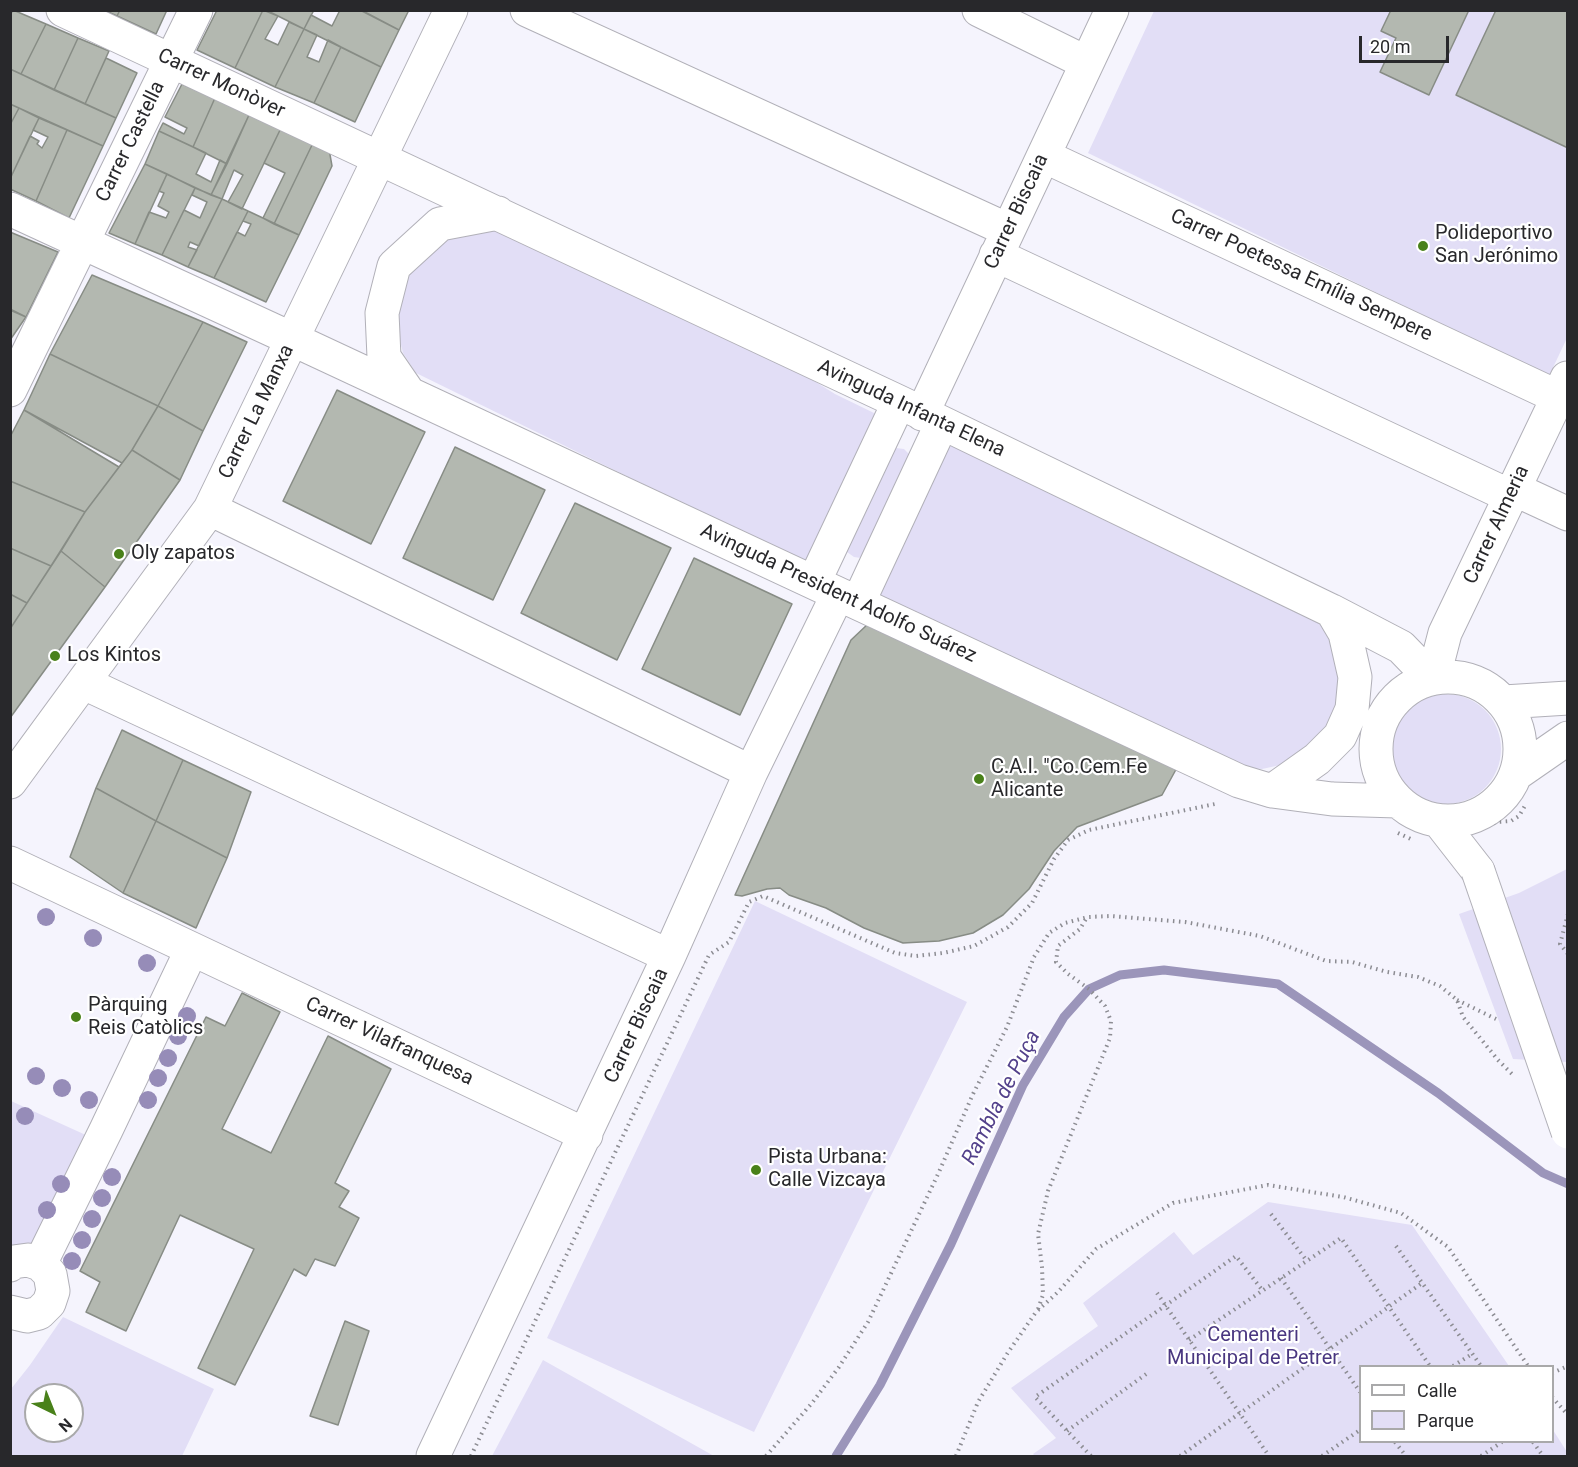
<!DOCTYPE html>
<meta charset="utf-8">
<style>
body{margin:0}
#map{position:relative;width:1578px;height:1467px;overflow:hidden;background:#f5f4fd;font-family:Roboto,sans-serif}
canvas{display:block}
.frame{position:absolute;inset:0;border:12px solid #28282b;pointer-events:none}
.legend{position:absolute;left:1359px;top:1365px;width:195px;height:78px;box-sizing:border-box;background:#fff;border:2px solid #a9a9aa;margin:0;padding:8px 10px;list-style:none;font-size:18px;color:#28282b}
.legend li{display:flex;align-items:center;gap:12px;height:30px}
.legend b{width:30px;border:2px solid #a9a9aa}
.north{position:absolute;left:24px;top:1383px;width:60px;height:60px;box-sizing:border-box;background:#fff;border:2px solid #a9a9aa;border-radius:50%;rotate:137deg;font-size:16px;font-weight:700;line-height:24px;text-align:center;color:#28282b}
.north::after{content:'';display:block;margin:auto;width:21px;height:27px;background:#49811a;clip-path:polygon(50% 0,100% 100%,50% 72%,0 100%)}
.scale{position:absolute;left:1359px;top:36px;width:90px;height:27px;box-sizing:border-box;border:3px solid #28282b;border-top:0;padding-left:8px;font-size:18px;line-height:21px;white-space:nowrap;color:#28282b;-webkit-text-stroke:4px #fff;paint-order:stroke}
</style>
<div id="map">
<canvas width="1578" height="1467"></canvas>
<div class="frame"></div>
<ul class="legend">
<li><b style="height:8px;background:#fff"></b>Calle</li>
<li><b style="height:16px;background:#e2def6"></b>Parque</li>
</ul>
<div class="north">N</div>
<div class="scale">20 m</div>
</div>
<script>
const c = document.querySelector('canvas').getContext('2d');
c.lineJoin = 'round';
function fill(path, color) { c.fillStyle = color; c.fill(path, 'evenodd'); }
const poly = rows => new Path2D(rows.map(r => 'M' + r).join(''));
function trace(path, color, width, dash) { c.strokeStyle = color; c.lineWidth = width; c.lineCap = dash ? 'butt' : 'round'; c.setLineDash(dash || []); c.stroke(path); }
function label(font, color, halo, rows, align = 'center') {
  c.font = font + ' Roboto,sans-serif'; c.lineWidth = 4.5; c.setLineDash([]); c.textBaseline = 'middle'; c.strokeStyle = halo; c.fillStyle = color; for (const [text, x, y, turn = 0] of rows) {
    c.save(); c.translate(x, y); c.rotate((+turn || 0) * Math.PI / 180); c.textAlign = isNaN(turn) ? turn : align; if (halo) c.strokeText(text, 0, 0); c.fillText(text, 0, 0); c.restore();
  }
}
const green = poly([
 [1154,11,1567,11,1567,338,1549,376,1088,153],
 [483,229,505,232,811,379,835,394,874,413,877,417,807,561,796,559,416,373,403,353,396,324,410,269,432,245,460,232],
 [953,446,1320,624,1330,641,1338,661,1340,689,1335,712,1324,733,1285,764,1262,769,1230,767,877,594,944,448],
 [896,448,904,449,909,454,912,461,861,558,854,557,847,552,845,545],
 '1391 749a55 55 0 1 1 110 0a55 55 0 1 1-110 0Z',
 [1567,869,1567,1062,1513,1059,1459,914,1519,893],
 [755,901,967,1002,754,1432,547,1338],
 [11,1101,88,1136,31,1244,11,1247],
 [1268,1202,1412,1225,1509,1366,1360,1366,1360,1442,1552,1442,1553,1430,1567,1452,1567,1456,1035,1456,1033,1454,1056,1438,1011,1388,1098,1326,1083,1303,1174,1232,1193,1255],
 [63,1317,214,1389,182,1456,11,1456,11,1389,30,1365],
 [36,1395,72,1395,72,1431,36,1431],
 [543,1360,714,1456,492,1456]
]);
const stream = poly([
 [836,1456,880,1385,951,1244,1023,1085,1064,1017,1089,989,1120,975,1164,970,1278,984,1438,1093,1543,1173,1568,1184]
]);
const building = poly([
 [13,10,46,24,21,74,10,69,10,15,13,10],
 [104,10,120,10,117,16,104,10],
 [120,10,167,10,156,34,117,16,120,10],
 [217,10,263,10,235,68,197,50,217,10],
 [263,10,278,16,265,39,278,45,289,22,304,29,275,87,235,68,263,10],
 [266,10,314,10,304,29,266,10],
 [340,10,360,10,399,30,381,67,304,29,311,15,332,26,340,10],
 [361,10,409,10,399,30,361,10],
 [1391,10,1469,10,1429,95,1380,72,1396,38,1381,31,1391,10],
 [1496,10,1568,10,1568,148,1456,95,1496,10],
 [46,24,78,38,54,90,21,74,46,24],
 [304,29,317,35,307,57,319,62,328,40,341,47,314,103,275,87,304,29],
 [78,38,109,51,85,104,54,90,78,38],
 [341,47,381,67,355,122,314,103,341,47],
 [106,58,137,73,116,118,85,104,106,58],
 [10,69,116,118,103,146,10,104,10,69],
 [182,84,215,98,193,147,159,131,163,123,184,134,187,128,165,117,182,84],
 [215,98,249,115,227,164,193,147,215,98],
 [10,104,19,108,10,125,10,104],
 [19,108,39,118,10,179,10,125,19,108],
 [249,115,281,128,242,209,228,202,243,175,234,170,222,199,211,195,249,115],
 [39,118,67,130,36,201,10,189,10,179,30,136,39,141,37,144,42,148,48,137,33,130,39,118],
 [281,128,313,143,274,224,263,218,285,173,264,163,281,128],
 [67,130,103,146,69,218,36,201,67,130],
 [159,131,206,153,196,174,211,182,220,160,227,164,211,195,145,164,159,131],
 [313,143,329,149,332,166,299,235,274,224,313,143],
 [145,164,167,174,135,244,109,233,145,164],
 [167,174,195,188,162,255,135,244,149,212,166,218,169,212,158,206,164,193,159,191,167,174],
 [195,188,222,199,199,246,190,242,188,247,197,250,188,267,162,255,184,210,200,218,207,202,192,195,195,188],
 [222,199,248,211,214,278,188,267,222,199],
 [248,211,299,235,266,302,214,278,237,232,245,236,251,224,243,221,248,211],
 [10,232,58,252,26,317,10,310,10,232],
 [92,275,203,322,158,406,50,354,92,275],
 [10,309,26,317,10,340,10,309],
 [203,322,247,342,203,431,158,406,203,322],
 [50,354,158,406,132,450,119,467,24,410,50,354],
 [337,390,425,432,371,544,283,501,337,390],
 [158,406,203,431,180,480,132,450,158,406],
 [24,410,122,463,85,512,10,481,10,437,24,410],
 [455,447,545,490,493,600,403,558,455,447],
 [132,450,180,480,105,587,61,551,85,512,132,450],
 [10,481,85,512,51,566,10,548,10,481],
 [575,503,671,548,617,660,521,613,575,503],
 [10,548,51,566,27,603,10,594,10,548],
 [61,551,105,587,10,718,10,629,61,551],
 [694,558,792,604,740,715,642,669,694,558],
 [10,594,27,603,10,629,10,594],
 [869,623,1179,764,1162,795,1077,827,1054,851,1029,889,1003,915,973,933,939,941,903,943,864,928,826,908,789,895,780,888,767,889,742,896,735,895,851,640,869,623],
 [122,730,183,760,156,821,96,788,122,730],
 [183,760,251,792,227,858,156,821,183,760],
 [96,788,156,821,123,893,70,857,96,788],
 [156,821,227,858,196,928,123,893,156,821],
 [242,993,280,1012,222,1129,271,1153,328,1036,391,1069,335,1183,349,1191,339,1207,359,1218,335,1266,315,1259,306,1276,294,1269,235,1385,198,1368,254,1249,180,1215,126,1331,86,1312,100,1282,80,1271,206,1017,225,1026,242,993],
 [345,1321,369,1331,338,1425,310,1416,345,1321]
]);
const path = poly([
 [1482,825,1497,822,1511,821,1519,816,1526,804],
 [1398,833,1413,840],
 [1568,914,1560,944,1568,954],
 [1457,1000,1496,1019],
 [1271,1214,1307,1261],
 [1396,1246,1481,1366],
 [1281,1278,1360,1392],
 [1157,1293,1269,1456],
 [1038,1309,1043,1295,1042,1267,1038,1234,1048,1191,1110,1038,1111,1021,1105,1006,1089,989,1068,974,1056,962,1058,946,1080,929,1087,917],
 [1189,1340,1341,1238,1430,1366],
 [1453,1366,1472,1354],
 [1552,1373,1568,1366],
 [1552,1397,1568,1415],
 [1067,1431,1149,1372],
 [1395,1442,1406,1456],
 [1533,1442,1543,1456],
 [471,1456,709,955,729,942,749,902,763,896,895,953,916,956,943,953,974,946,1008,927,1032,903,1054,859,1068,840,1089,830,1215,804],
 [766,1456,812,1403,839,1367,868,1322,939,1172,973,1094,1007,1027,1034,957,1049,933,1065,923,1088,917,1110,916,1185,922,1260,936,1326,961,1352,962,1387,972,1418,977,1440,986,1457,1000,1463,1017,1498,1060,1514,1076],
 [956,1456,978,1402,1007,1354,1036,1312,1058,1292,1096,1249,1173,1203,1268,1185,1343,1197,1401,1213,1448,1247,1528,1366],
 [1091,1456,1035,1397,1236,1256,1263,1291],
 [1180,1456,1422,1283],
 [1322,1456,1360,1430],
 [1481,1456,1502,1442]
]);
const minor = poly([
 [63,10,899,402,1332,611,1401,647,1431,678],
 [527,10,1008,230],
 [979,10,1087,63],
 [1044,156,1558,397],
 [10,209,292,339,1239,781,1272,791,1332,799,1397,801],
 [996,255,1510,496],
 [10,390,196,10],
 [408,392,384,357,382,313,394,266,440,224,498,213],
 [922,414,1112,10],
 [1514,489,1568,514],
 [210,509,751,772],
 [814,582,899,402],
 [858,603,942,423],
 '1376 749a72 72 0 1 1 144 0a72 72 0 1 1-144 0Z',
 [1437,677,1438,660,1445,633,1567,378],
 [84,683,669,956],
 [1504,702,1568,698],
 [1516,774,1568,738],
 [10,782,210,509,451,10],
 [1272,791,1317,759,1340,736,1352,709,1355,677,1345,633,1332,611],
 [1439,821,1478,871],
 [10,863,586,1135],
 [40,1264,106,1130,192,949],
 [10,1265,13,1262,28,1260,40,1264,50,1274,53,1291,49,1303,39,1313,27,1316,10,1312],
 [433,1456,669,956,751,772,838,594]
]);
const minorBridge = poly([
 [1478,871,1568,1132]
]);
const trees = [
 [46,917],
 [93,938],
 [147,963],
 [187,1016],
 [178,1036],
 [168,1058],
 [36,1076],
 [158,1078],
 [62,1088],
 [89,1100],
 [148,1100],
 [25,1116],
 [112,1177],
 [61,1184],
 [102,1198],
 [47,1210],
 [92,1219],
 [82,1240],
 [72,1261]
];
const markers = [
 [1423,246,6,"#49811a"],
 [119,554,6,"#49811a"],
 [55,656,6,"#49811a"],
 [979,779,6,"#49811a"],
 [76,1017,6,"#49811a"],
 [756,1170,6,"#49811a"]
];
const streetNames = [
 ["Carrer Monòver",221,84,25],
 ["Carrer Castella",131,142,-64],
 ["Carrer Biscaia",1017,212,-65],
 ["Carrer Poetessa Emília Sempere",1301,276,25],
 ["Avinguda Infanta Elena",911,409,25],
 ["Carrer La Manxa",257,412,-64],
 ["Carrer Almeria",1497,525,-65],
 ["Avinguda President Adolfo Suárez",838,594,25],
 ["Carrer Biscaia",637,1026,-65],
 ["Carrer Vilafranquesa",389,1042,25]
];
const poiNames = [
 ["Polideportivo",1435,234],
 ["San Jerónimo",1435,257],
 ["Oly zapatos",131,554],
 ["Los Kintos",67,656],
 ["C.A.I. \"Co.Cem.Fe",991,768],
 ["Alicante",991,791],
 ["Pàrquing",88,1006],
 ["Reis Catòlics",88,1029],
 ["Pista Urbana:",768,1158],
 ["Calle Vizcaya",768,1181]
];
const parkNames = [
 ["Cementeri",1253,1336],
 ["Municipal de Petrer",1253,1359]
];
const waterNames = [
 ["Rambla de Puça",1002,1098,-63]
];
fill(green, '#e2def6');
trace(stream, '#9b95ba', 9);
fill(building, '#b3b8b0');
trace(building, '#878c85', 1.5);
trace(minor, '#b1b0b8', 35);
trace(path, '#8c8c92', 4, [1.5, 4.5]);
trace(minor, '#fff', 33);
trace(minorBridge, '#b1b0b8', 35, []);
trace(minorBridge, '#fff', 33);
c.fillStyle = '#968cb8';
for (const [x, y] of trees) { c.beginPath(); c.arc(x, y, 9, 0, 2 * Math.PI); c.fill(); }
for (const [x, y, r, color] of markers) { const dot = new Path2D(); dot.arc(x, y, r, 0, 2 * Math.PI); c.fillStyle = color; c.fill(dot); trace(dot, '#fff', 2); }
label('20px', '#28282b', '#fff', streetNames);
label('20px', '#28282b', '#fff', poiNames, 'left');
label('20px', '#493680', '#fff', parkNames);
label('italic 21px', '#53418b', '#fff', waterNames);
</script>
